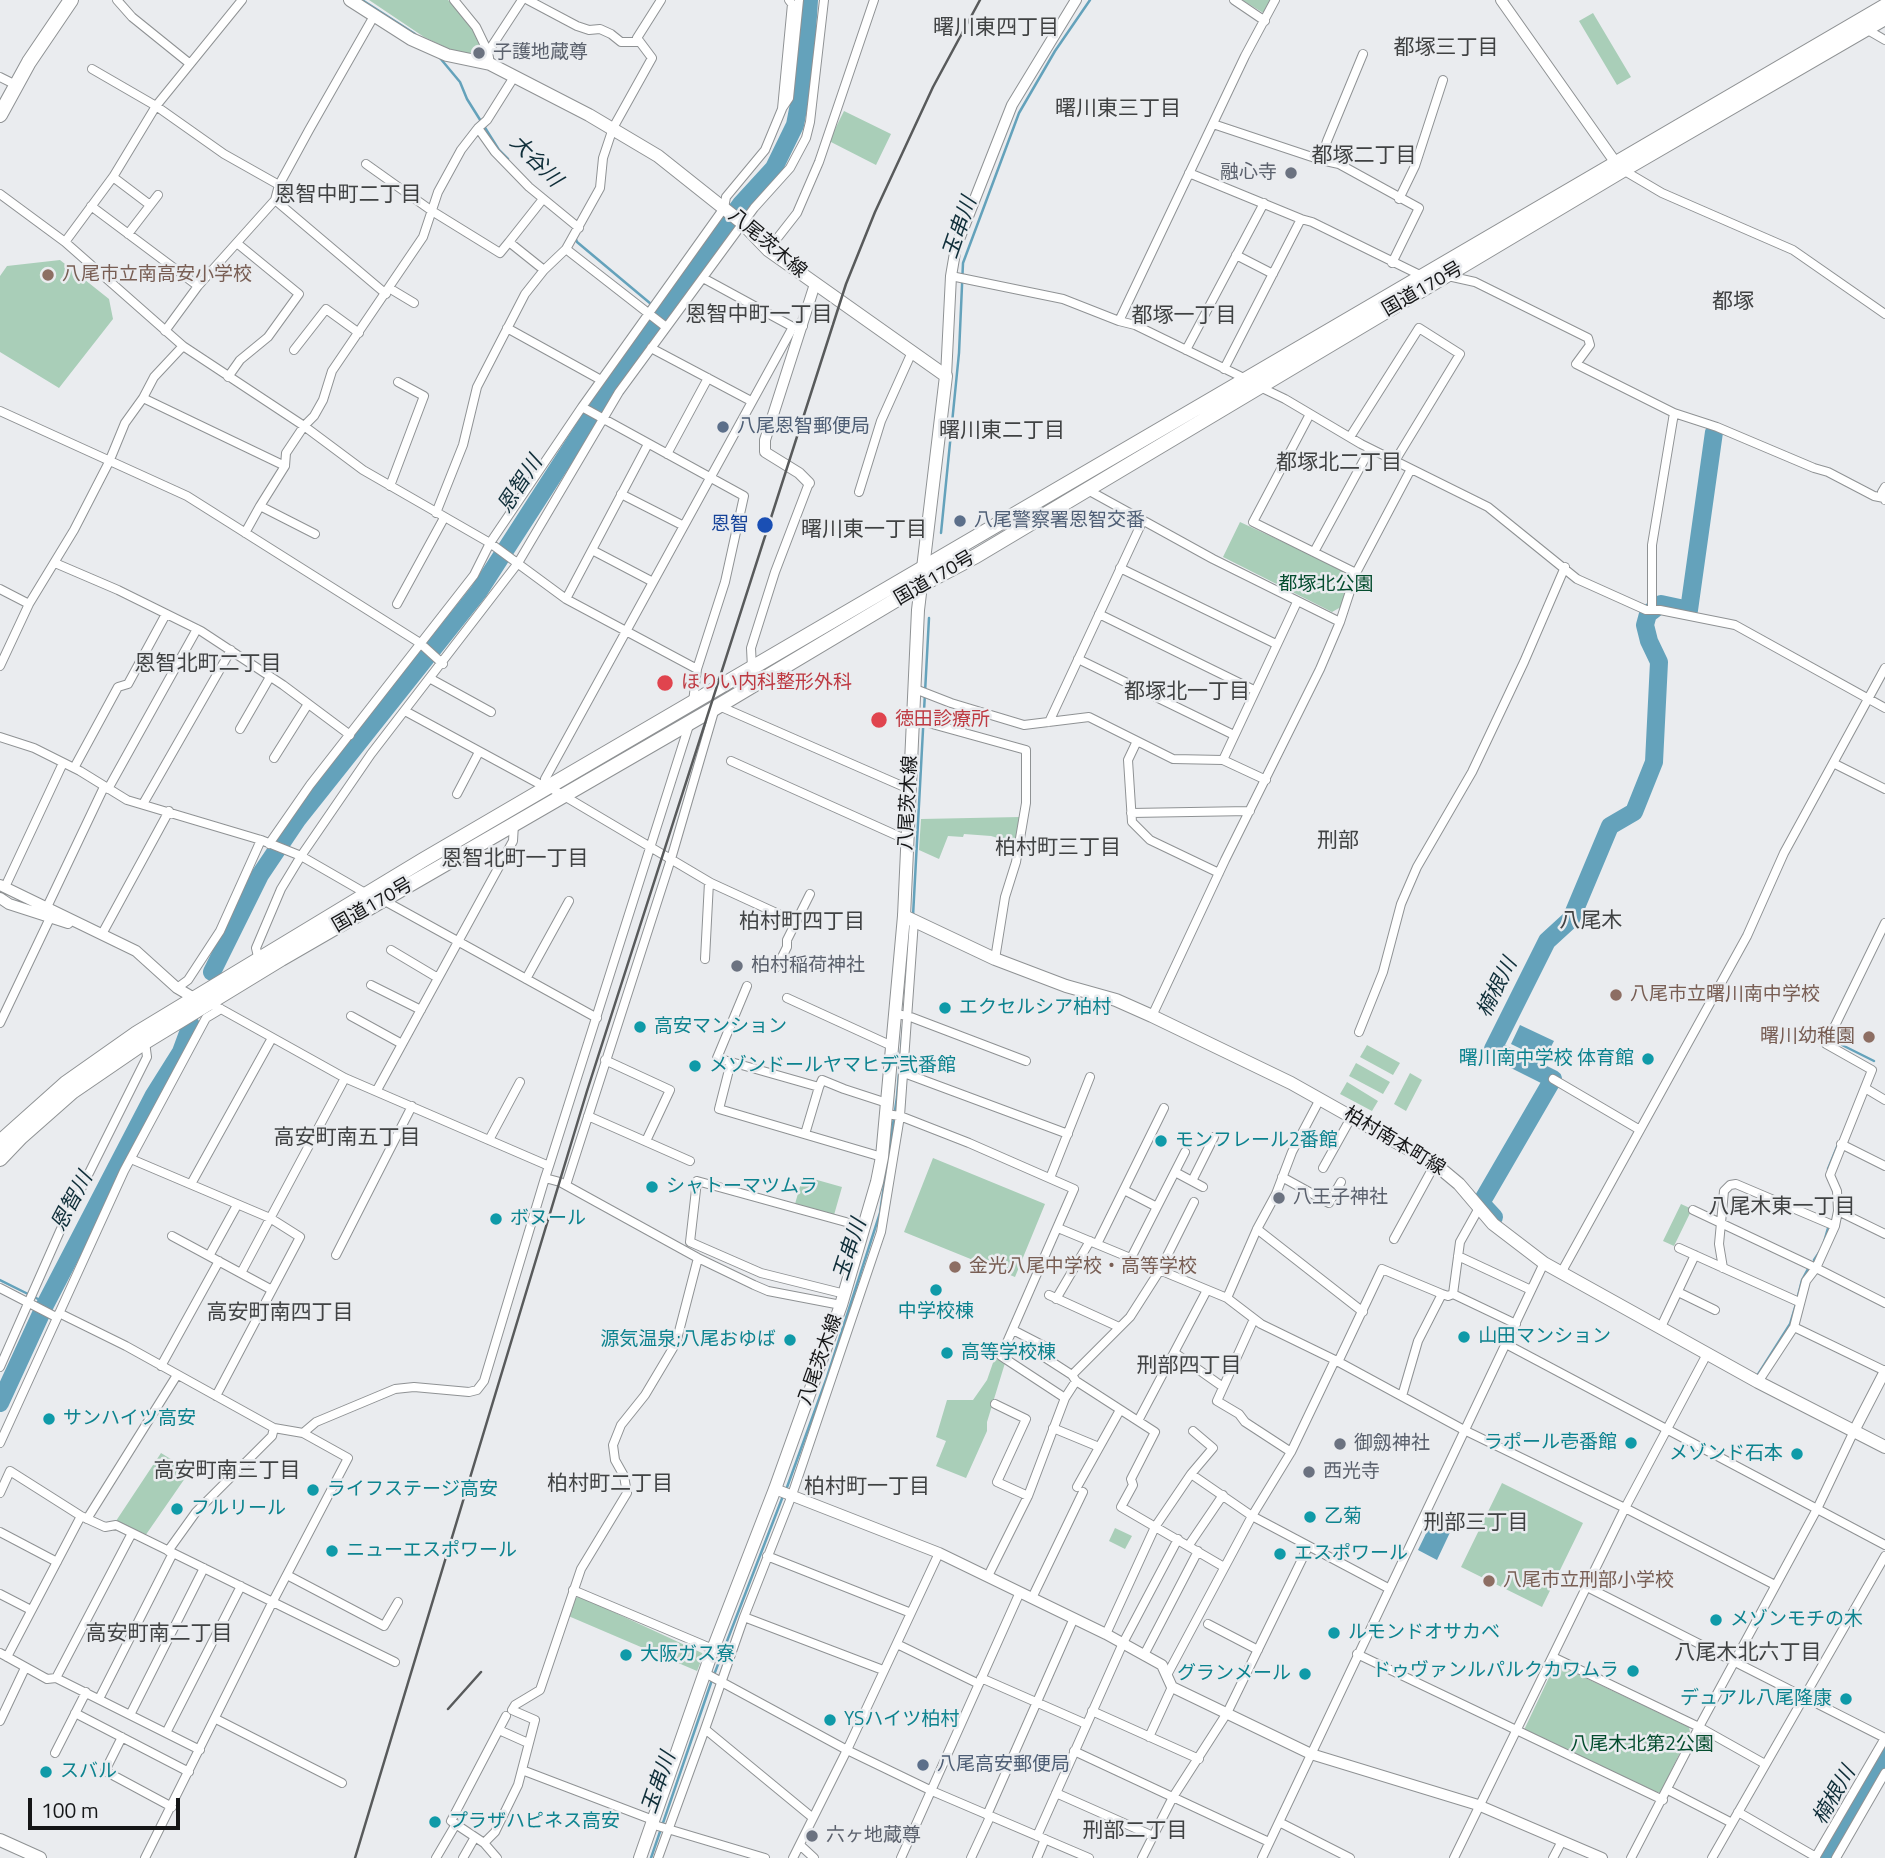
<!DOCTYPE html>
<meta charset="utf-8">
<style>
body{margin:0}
#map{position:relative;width:1885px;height:1858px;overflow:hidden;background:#eaecef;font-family:"Titillium Web",sans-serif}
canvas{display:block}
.scale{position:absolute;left:28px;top:1798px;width:152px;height:32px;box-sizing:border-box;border:4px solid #151617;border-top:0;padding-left:9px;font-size:21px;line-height:24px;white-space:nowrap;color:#151617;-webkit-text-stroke:5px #eaecef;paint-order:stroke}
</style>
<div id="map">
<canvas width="1885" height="1858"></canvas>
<div class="scale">100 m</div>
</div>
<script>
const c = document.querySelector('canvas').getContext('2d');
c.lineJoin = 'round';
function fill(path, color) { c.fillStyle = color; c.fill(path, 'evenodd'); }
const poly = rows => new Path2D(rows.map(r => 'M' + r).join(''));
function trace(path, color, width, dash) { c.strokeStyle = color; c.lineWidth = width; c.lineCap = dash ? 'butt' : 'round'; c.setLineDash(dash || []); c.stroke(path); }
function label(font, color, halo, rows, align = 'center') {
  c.font = font + ' "Titillium Web","Noto Sans JP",sans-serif'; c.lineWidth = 5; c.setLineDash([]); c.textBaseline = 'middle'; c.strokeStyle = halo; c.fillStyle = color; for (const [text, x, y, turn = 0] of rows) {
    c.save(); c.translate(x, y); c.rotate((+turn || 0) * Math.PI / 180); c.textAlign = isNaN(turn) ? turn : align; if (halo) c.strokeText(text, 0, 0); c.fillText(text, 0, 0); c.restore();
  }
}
const green = poly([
 [369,0,448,0,458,9,477,34,486,57,453,51,424,37],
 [1242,0,1271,0,1265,14],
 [1593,13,1631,77,1617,85,1579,21],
 [844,111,891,134,876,165,829,141],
 [60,260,109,299,113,319,59,388,0,352,0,276,7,266],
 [1240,522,1348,572,1352,579,1341,607,1332,612,1223,557],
 [1020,817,1015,843,991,836,964,834,963,837,948,836,939,859,919,850,921,819],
 [1367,1045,1400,1063,1393,1075,1360,1057],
 [1356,1063,1390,1082,1383,1094,1349,1076],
 [1410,1073,1422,1080,1406,1111,1394,1104],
 [1347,1082,1378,1101,1372,1111,1340,1094],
 [933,1158,1045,1204,1015,1277,904,1232],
 [803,1176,842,1187,834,1215,795,1204],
 [1681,1204,1692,1209,1674,1246,1663,1241],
 [995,1357,1005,1363,987,1422,987,1431,966,1478,936,1466,946,1441,936,1437,947,1400,973,1400,987,1380],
 [161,1453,190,1471,145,1536,116,1521],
 [1502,1483,1583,1523,1542,1607,1461,1567],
 [1115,1528,1132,1536,1125,1549,1109,1541],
 [579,1596,702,1653,703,1656,697,1671,566,1615,573,1600],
 [1558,1665,1689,1727,1690,1732,1661,1792,1655,1792,1524,1730,1554,1667]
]);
const water = poly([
 [1520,1025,1554,1041,1544,1060,1511,1044],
 [1434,1517,1453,1526,1437,1560,1418,1550]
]);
const stream = poly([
 [362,0,415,34],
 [440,58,460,82,467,99,499,150,508,159],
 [575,237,577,242,651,304],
 [941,533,959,353,963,263,1019,113,1055,51,1090,0],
 [913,916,929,618],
 [1833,1036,1834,1041,1874,1061],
 [1828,1169,1839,1142],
 [1824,1242,1828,1228],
 [1814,1260,1820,1251],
 [0,1280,28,1294],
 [1798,1296,1802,1280,1809,1267],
 [34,1297,46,1303],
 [1757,1376,1790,1324,1796,1304],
 [786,1490,827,1377,880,1213,897,1097,903,1027],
 [651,1858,712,1680,783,1496]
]);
const river = poly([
 [212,972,260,875,297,820,479,591,611,386,661,313,741,204,774,168,795,125,804,78,809,0],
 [1494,1217,1481,1203,1553,1079,1493,1049,1547,941,1571,919,1610,826,1634,812,1654,762,1659,662,1649,641,1645,625,1648,614,1661,604,1689,610,1714,432],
 [0,1403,46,1303,154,1095,181,1052,191,1025],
 [1825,1858,1885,1756]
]);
const minor = poly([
 [117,0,132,17,189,63],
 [454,0,476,27,488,52,490,64],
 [528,0,577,26,589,30,600,29,611,34,621,42,640,42],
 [1234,0,1265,21],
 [1866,29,1885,40],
 [488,52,522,0],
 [92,69,156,106,242,0],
 [0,77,16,85],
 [783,107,789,98,799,0],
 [1213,124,1321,160,1339,164,1419,208,1392,263],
 [478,128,495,152,529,187,579,228],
 [1321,160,1327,141,1363,54],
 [366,164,432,211,500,253,509,242,544,270],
 [1623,170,1662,193,1793,250,1885,314],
 [1189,173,1301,219,1224,369],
 [113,177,150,205],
 [0,194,65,242,183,346,304,426,363,470,490,543,566,599,697,669],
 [1399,199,1415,166,1443,80],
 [275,200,386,294],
 [91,206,198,286],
 [1301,219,1312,222,1422,276],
 [128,234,158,195],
 [65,242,113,177,156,106,224,154,279,185],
 [509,242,543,199],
 [566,249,666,327],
 [768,250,797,213,819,162,874,0],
 [1236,255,1273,274],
 [951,276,1063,299,1119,321,1135,325,1248,380],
 [1448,276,1475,282,1588,338,1590,345,1576,364,1674,413,1717,427,1814,468,1828,472,1874,496,1884,498],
 [703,278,793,327],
 [389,288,414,303],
 [1119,321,1245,56,1275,0],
 [507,328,601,380],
 [165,331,198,286,275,200,279,185,309,130,374,16],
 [651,348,751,401],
 [294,350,326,309,359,333],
 [1186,350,1264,203],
 [228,377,240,360,268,337,299,294,238,244],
 [1260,387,1285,399,1361,444,1488,507,1577,579,1646,610,1660,610,1735,625,1885,708],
 [143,398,285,466],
 [582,407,744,496,725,582,697,669,693,702],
 [0,411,187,496,420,643,443,664],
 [1310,414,1253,522,1356,573],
 [1350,437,1419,328,1460,354,1395,461],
 [667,454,708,378],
 [390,486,424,396,398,382],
 [1885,487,1882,492,1885,500],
 [1086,489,1213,559,1340,622],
 [859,492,881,421,912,352],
 [621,494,682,525],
 [260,506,315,534],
 [436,513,463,445,477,387,525,294,544,270,566,249,600,188,603,158,613,128,652,58,637,38,661,0],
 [245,533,260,506,285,466,286,453,304,426,314,416,323,400,332,371,423,237,438,192,461,150,478,128,487,120,514,77],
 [592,550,653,582],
 [1314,552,1370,449],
 [55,563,118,590,201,631,283,685,350,735],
 [1120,568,1276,644],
 [0,589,29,604],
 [566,599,648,444],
 [397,604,444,518],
 [1652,610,1652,545,1674,413],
 [1099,614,1254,690],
 [1078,659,1234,735],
 [0,666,29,604,74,530,109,462,125,423,143,398,154,377,183,346],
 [431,679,491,712],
 [758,682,752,668,751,648,775,572,809,483],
 [915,689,951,703,1024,725,1089,717,1173,759,1223,760,1266,780],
 [719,706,909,789],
 [405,711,547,788],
 [914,719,1026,750,1026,803,1016,862,1005,897,995,959],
 [1049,722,1143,520],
 [240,729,270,677],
 [0,737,34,748,80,771,127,800,261,840,301,856,367,894],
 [1137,741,1128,760,1132,822,1150,840,1219,873],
 [274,758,308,704],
 [1223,760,1297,602],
 [731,761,907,840],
 [1833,763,1885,789],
 [74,768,118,687,128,684,166,614],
 [108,789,197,629],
 [457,794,479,752],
 [143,804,231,650],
 [1131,813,1250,811],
 [269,844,310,785,474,575,490,543,582,407,724,208,726,197,765,150,782,109,792,4,789,0],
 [5,887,63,763],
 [383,900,597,1018],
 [47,907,104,787],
 [796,922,711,883,549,787,545,779,793,327,803,326],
 [102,934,169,811],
 [391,950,438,978],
 [705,959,709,882],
 [259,961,256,948,281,889,301,856,371,754,518,563,619,392,754,208,790,168,806,138,810,122,824,0],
 [777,967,787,947,787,940,810,894],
 [526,979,569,901],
 [371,985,421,1010],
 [747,986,717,1058,819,1087,822,1080,844,1089,887,1103],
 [177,988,188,980,220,931,261,840],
 [787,998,892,1046],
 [209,1004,221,1009,345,1078,549,1166,545,1178,560,1182,698,1258,754,1285,768,1291,841,1305],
 [895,1014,908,1016,1026,1061],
 [351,1016,402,1044],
 [1152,1016,1225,860,1320,669,1340,622,1356,573,1411,469],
 [0,1023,50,918],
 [1359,1032,1383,972,1401,904,1417,867,1472,772,1524,662,1565,567],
 [605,1060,670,1090,646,1141],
 [731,1062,719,1109,882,1157],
 [904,1073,1068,1134],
 [1553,1079,1640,1130],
 [1865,1088,1885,1100],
 [377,1090,513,841,514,824],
 [886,1114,900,1116,969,1143,1074,1189,1001,1356,1065,1398],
 [588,1116,690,1161],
 [805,1134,819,1087],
 [489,1140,520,1082],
 [1841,1144,1885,1166],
 [131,1159,270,1218,300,1237,216,1396],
 [549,1166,690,722],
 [1323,1168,1352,1116],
 [1175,1172,1203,1187],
 [1282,1177,1329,1203,1341,1182],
 [1050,1178,1090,1077],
 [1192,1181,1214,1137],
 [191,1184,272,1038],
 [566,1185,671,859,715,708],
 [1124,1190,1157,1207],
 [1693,1210,1816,1268,1885,1303],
 [1838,1211,1885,1234],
 [1058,1228,1227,1298,1261,1324,1335,1360,1464,1430,1625,1508,1775,1585],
 [1257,1229,1363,1312],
 [172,1236,272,1290],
 [1394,1239,1435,1164],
 [1097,1244,1164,1108],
 [1679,1248,1799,1302],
 [336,1255,412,1106],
 [209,1256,236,1207],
 [1458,1256,1531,1290],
 [1131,1258,1185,1152],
 [1723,1268,1719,1244,1724,1191,1730,1185,1736,1184,1835,1226],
 [241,1273,345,1078],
 [1561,1273,1747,936,1784,853,1885,668],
 [0,1288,56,1317],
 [1678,1292,1715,1310],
 [845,1294,761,1273,690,1242,697,1181,864,1227],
 [1453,1294,1460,1242,1479,1208],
 [1049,1295,1119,1327],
 [1227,1298,1257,1229,1276,1194,1292,1152,1320,1099],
 [1056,1299,1090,1241],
 [59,1313,126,1346,274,1428,303,1433,348,1458,272,1603,145,1858],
 [1254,1319,1217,1401,1239,1414,1245,1422,1291,1452],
 [1794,1327,1885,1371],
 [1660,1329,1695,1255],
 [1013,1330,1044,1346,1041,1355,1072,1375,1076,1381,1155,1432,1131,1479,1133,1485,1121,1507,1224,1567],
 [1506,1344,1885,1545],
 [1175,1353,1223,1387],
 [1338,1362,1382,1269,1442,1294,1448,1296,1453,1294,1516,1324],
 [161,1366,219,1261],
 [0,1367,60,1231,147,1057,145,1042],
 [1072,1375,1130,1317,1160,1270,1194,1202],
 [1758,1382,1794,1327,1806,1281,1816,1268,1835,1226,1838,1211,1837,1191,1830,1175,1872,1070,1826,1044,1885,923],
 [1402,1396,1418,1341,1442,1294],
 [995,1404,1026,1419,997,1482,1028,1496],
 [1138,1421,1207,1290],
 [1053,1428,1099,1447],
 [303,1433,316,1422,395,1389,414,1387,469,1392,477,1390,484,1381,545,1178],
 [0,1443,124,1171,206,1018,221,1009],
 [1191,1474,1252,1516,1388,1588],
 [1077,1487,1120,1410],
 [0,1493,10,1471,81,1516,105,1527,116,1525,395,1662],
 [87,1519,177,1375],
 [0,1532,57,1562],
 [1189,1545,1223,1495],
 [168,1551,196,1512,272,1436,274,1428],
 [767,1556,911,1613],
 [287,1575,384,1626,398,1602],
 [988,1576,1028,1496,1065,1398,1076,1381],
 [1587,1587,1885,1738],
 [573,1590,713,1649],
 [0,1594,31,1610],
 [1032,1598,1083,1492],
 [744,1617,883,1670],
 [1208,1624,1258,1650],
 [1106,1634,1155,1527,1191,1474,1213,1448,1193,1431],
 [897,1644,979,1684],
 [0,1653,47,1679,56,1678,200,1750],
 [1357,1654,1663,1800],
 [1144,1655,1198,1551],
 [7,1657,81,1516],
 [1553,1657,1699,1727,1765,1764],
 [705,1673,847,1750,932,1791,1089,1858],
 [1167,1675,1252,1516,1291,1452,1335,1360],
 [56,1678,132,1533],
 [981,1678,1086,1724],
 [99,1699,173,1553],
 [1092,1711,1199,1759],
 [75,1713,189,1772],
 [130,1715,204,1568],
 [216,1719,342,1783],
 [0,1721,25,1668],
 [499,1730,528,1743],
 [166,1733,241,1586],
 [122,1737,105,1771,172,1807],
 [1149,1737,1172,1687],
 [1074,1751,1269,1842],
 [55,1753,86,1692],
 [522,1770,653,1820],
 [1668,1790,1732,1823],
 [1056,1793,1153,1836],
 [1738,1812,1816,1857],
 [987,1815,1074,1618],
 [813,1818,705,1729,744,1617,792,1495,881,1232,900,1116,914,921],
 [1279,1822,1350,1858],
 [651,1824,765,1858],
 [1037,1836,1123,1643,1178,1539],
 [484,1843,495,1832,518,1785,535,1720,512,1710,515,1705,540,1690,581,1569,627,1493,624,1476,615,1460,613,1445,621,1425,645,1395,676,1343,698,1258],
 [800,1845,814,1858],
 [436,1858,456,1824],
 [463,1858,475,1837],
 [497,1858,484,1843,451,1821,506,1716],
 [658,1858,705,1729],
 [793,1858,847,1750,939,1553],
 [901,1858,1020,1592],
 [971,1858,990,1817],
 [1037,1858,1045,1839],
 [1142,1858,1173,1797,1227,1713,1308,1547],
 [1262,1858,1544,1263],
 [1454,1858,1625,1508,1707,1354],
 [1553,1858,1562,1841],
 [1631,1858,1699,1727,1817,1509,1854,1431],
 [1712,1858,1885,1556],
 [1815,1858,1885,1738],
 [1836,1858,1885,1773]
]);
const tertiary = poly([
 [1501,0,1618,166],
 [946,376,951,276,956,247,1012,105,1076,0],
 [809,483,799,473,765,452,765,440,815,284],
 [0,885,136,951,177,988,194,998],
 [0,898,9,904,68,923],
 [1854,1431,1885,1371],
 [775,1489,939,1553,1106,1634,1162,1665,1172,1687,1311,1754,1478,1805,1602,1858]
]);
const secondary = poly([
 [904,916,995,959,1066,986,1116,1000,1152,1016,1291,1083,1435,1164,1459,1184,1493,1224,1544,1263,1758,1382,1885,1447],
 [0,1840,40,1858]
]);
const primary = poly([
 [350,0,411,39,447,55,490,64,589,115,658,156,741,222,768,250,946,376,918,610,904,916,882,1157,877,1182,841,1305,775,1489,713,1649,640,1858]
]);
const trunk = poly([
 [0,115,29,62,71,0],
 [0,1142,66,1083,137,1033,423,860,1885,6],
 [0,1159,21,1137,72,1092,145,1042,281,959,715,708,921,585,976,556,1623,170,1885,18]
]);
const rail = poly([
 [448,1709,481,1672],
 [355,1858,587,1091,846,284,875,212,933,87,980,0]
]);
const markers = [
 [479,53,7,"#6b7280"],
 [1291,173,7,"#6b7280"],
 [48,275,7,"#8d6e63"],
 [723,427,7,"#5c6f8a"],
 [960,521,7,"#5c6f8a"],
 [765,525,9,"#1a4fb4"],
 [665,683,9,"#e0444e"],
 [879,720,9,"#e0444e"],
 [737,966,7,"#6b7280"],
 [1616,995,7,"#8d6e63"],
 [945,1008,7,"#0f9aa8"],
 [640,1027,7,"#0f9aa8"],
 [1869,1037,7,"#8d6e63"],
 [1648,1059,7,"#0f9aa8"],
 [695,1066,7,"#0f9aa8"],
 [1161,1141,7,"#0f9aa8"],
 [652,1187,7,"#0f9aa8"],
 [1279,1198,7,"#6b7280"],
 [496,1219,7,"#0f9aa8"],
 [955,1267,7,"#8d6e63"],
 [936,1290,7,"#0f9aa8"],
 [1464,1337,7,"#0f9aa8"],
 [790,1340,7,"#0f9aa8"],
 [947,1353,7,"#0f9aa8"],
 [49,1419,7,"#0f9aa8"],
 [1631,1443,7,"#0f9aa8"],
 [1340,1444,7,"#6b7280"],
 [1797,1454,7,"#0f9aa8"],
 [1309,1472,7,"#6b7280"],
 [313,1490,7,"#0f9aa8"],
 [177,1509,7,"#0f9aa8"],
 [1310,1517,7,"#0f9aa8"],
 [332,1551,7,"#0f9aa8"],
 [1280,1554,7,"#0f9aa8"],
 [1489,1581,7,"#8d6e63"],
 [1716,1620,7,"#0f9aa8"],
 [1334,1633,7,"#0f9aa8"],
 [626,1655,7,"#0f9aa8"],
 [1633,1671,7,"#0f9aa8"],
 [1305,1674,7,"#0f9aa8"],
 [1846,1699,7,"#0f9aa8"],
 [830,1720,7,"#0f9aa8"],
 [923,1765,7,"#5c6f8a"],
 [46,1772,7,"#0f9aa8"],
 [435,1822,7,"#0f9aa8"],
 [812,1836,7,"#6b7280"]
];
const worshipNames = [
 ["子護地蔵尊",493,53],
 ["融心寺",1277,173,"right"],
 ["柏村稲荷神社",751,966],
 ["八王子神社",1293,1198],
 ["御劔神社",1354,1444],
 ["西光寺",1323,1472],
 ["六ヶ地蔵尊",826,1836]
];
const streetNames = [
 ["八尾茨木線",767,244,40],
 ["国道170号",1423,290,-30],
 ["国道170号",935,579,-30],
 ["八尾茨木線",909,803,-87],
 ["国道170号",373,906,-30],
 ["柏村南本町線",1394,1142,31],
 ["八尾茨木線",821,1360,-70]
];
const educationNames = [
 ["八尾市立南高安小学校",62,275],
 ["八尾市立曙川南中学校",1630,995],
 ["曙川幼稚園",1855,1037,"right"],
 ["金光八尾中学校・高等学校",969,1267],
 ["八尾市立刑部小学校",1503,1581]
];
const serviceNames = [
 ["八尾恩智郵便局",737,427],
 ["八尾警察署恩智交番",974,521],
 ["八尾高安郵便局",937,1765]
];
const transitNames = [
 ["恩智",749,525]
];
const parkNames = [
 ["都塚北公園",1326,585],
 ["八尾木北第2公園",1642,1745]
];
const healthNames = [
 ["ほりい内科整形外科",681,683],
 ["徳田診療所",895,720]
];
const cultureNames = [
 ["エクセルシア柏村",959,1008],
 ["高安マンション",654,1027],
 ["曙川南中学校 体育館",1634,1059,"right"],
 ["メゾンドールヤマヒデ弐番館",709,1066],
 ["モンフレール2番館",1175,1141],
 ["シャトーマツムラ",666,1187],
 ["ボヌール",510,1219],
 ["中学校棟",936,1312,"center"],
 ["山田マンション",1478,1337],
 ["源気温泉;八尾おゆば",776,1340,"right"],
 ["高等学校棟",961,1353],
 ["サンハイツ高安",63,1419],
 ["ラポール壱番館",1617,1443,"right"],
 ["メゾンド石本",1783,1454,"right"],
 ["ライフステージ高安",327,1490],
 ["フルリール",191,1509],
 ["乙菊",1324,1517],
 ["ニューエスポワール",346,1551],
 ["エスポワール",1294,1554],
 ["メゾンモチの木",1730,1620],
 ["ルモンドオサカベ",1348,1633],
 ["大阪ガス寮",640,1655],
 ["ドゥヴァンルパルクカワムラ",1619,1671,"right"],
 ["グランメール",1291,1674,"right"],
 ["デュアル八尾隆康",1832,1699,"right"],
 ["YSハイツ柏村",844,1720],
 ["スバル",60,1772],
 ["プラザハピネス高安",449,1822]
];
const neighbourhoodNames = [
 ["曙川東四丁目",996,29],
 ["都塚三丁目",1446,49],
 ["曙川東三丁目",1118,110],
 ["都塚二丁目",1364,157],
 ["恩智中町二丁目",348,196],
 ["都塚",1733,303],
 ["恩智中町一丁目",759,316],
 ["都塚一丁目",1184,317],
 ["曙川東二丁目",1002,432],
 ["都塚北二丁目",1339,464],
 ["曙川東一丁目",864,531],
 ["恩智北町二丁目",208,665],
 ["都塚北一丁目",1187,693],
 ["刑部",1338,842],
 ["柏村町三丁目",1058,849],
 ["恩智北町一丁目",515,860],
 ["八尾木",1591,922],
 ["柏村町四丁目",802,923],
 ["高安町南五丁目",347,1139],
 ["八尾木東一丁目",1782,1208],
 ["高安町南四丁目",280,1314],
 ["刑部四丁目",1189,1367],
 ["高安町南三丁目",227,1472],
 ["柏村町二丁目",610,1485],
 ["柏村町一丁目",867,1488],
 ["刑部三丁目",1476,1524],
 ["高安町南二丁目",159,1635],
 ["八尾木北六丁目",1748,1654],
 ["刑部二丁目",1135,1832]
];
const waterNames = [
 ["大谷川",535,162,45],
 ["玉串川",961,228,-71],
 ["恩智川",521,485,-57],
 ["楠根川",1498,988,-63],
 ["恩智川",73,1202,-62],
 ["玉串川",851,1250,-72],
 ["玉串川",660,1783,-71],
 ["楠根川",1835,1796,-60]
];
fill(green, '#a9ceb8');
fill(water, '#64a2bb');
trace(stream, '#64a2bb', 2.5);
trace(river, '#64a2bb', 18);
trace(minor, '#8f9294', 10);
trace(tertiary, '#8f9294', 12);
trace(secondary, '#8f9294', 14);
trace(primary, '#8f9294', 14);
trace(trunk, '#8f9294', 16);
trace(minor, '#fff', 8);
trace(tertiary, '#fff', 10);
trace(secondary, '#fff', 12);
trace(primary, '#fff', 12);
trace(trunk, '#fff', 14);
trace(rail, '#585a5b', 2.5);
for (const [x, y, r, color] of markers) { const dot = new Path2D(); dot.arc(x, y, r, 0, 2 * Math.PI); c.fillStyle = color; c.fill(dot); trace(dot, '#eaecef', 2.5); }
label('19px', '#5b616d', '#eaecef', worshipNames, 'left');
label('19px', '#151617', '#eaecef', streetNames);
label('19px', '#785e54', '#eaecef', educationNames, 'left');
label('19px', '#4e5e75', '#eaecef', serviceNames, 'left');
label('19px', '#164399', '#eaecef', transitNames, 'right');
label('19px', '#044c2e', '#eaecef', parkNames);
label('19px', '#be3a42', '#eaecef', healthNames, 'left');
label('19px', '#0d838f', '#eaecef', cultureNames, 'left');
label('21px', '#404243', '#eaecef', neighbourhoodNames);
label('italic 21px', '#0f2e39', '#eaecef', waterNames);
</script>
